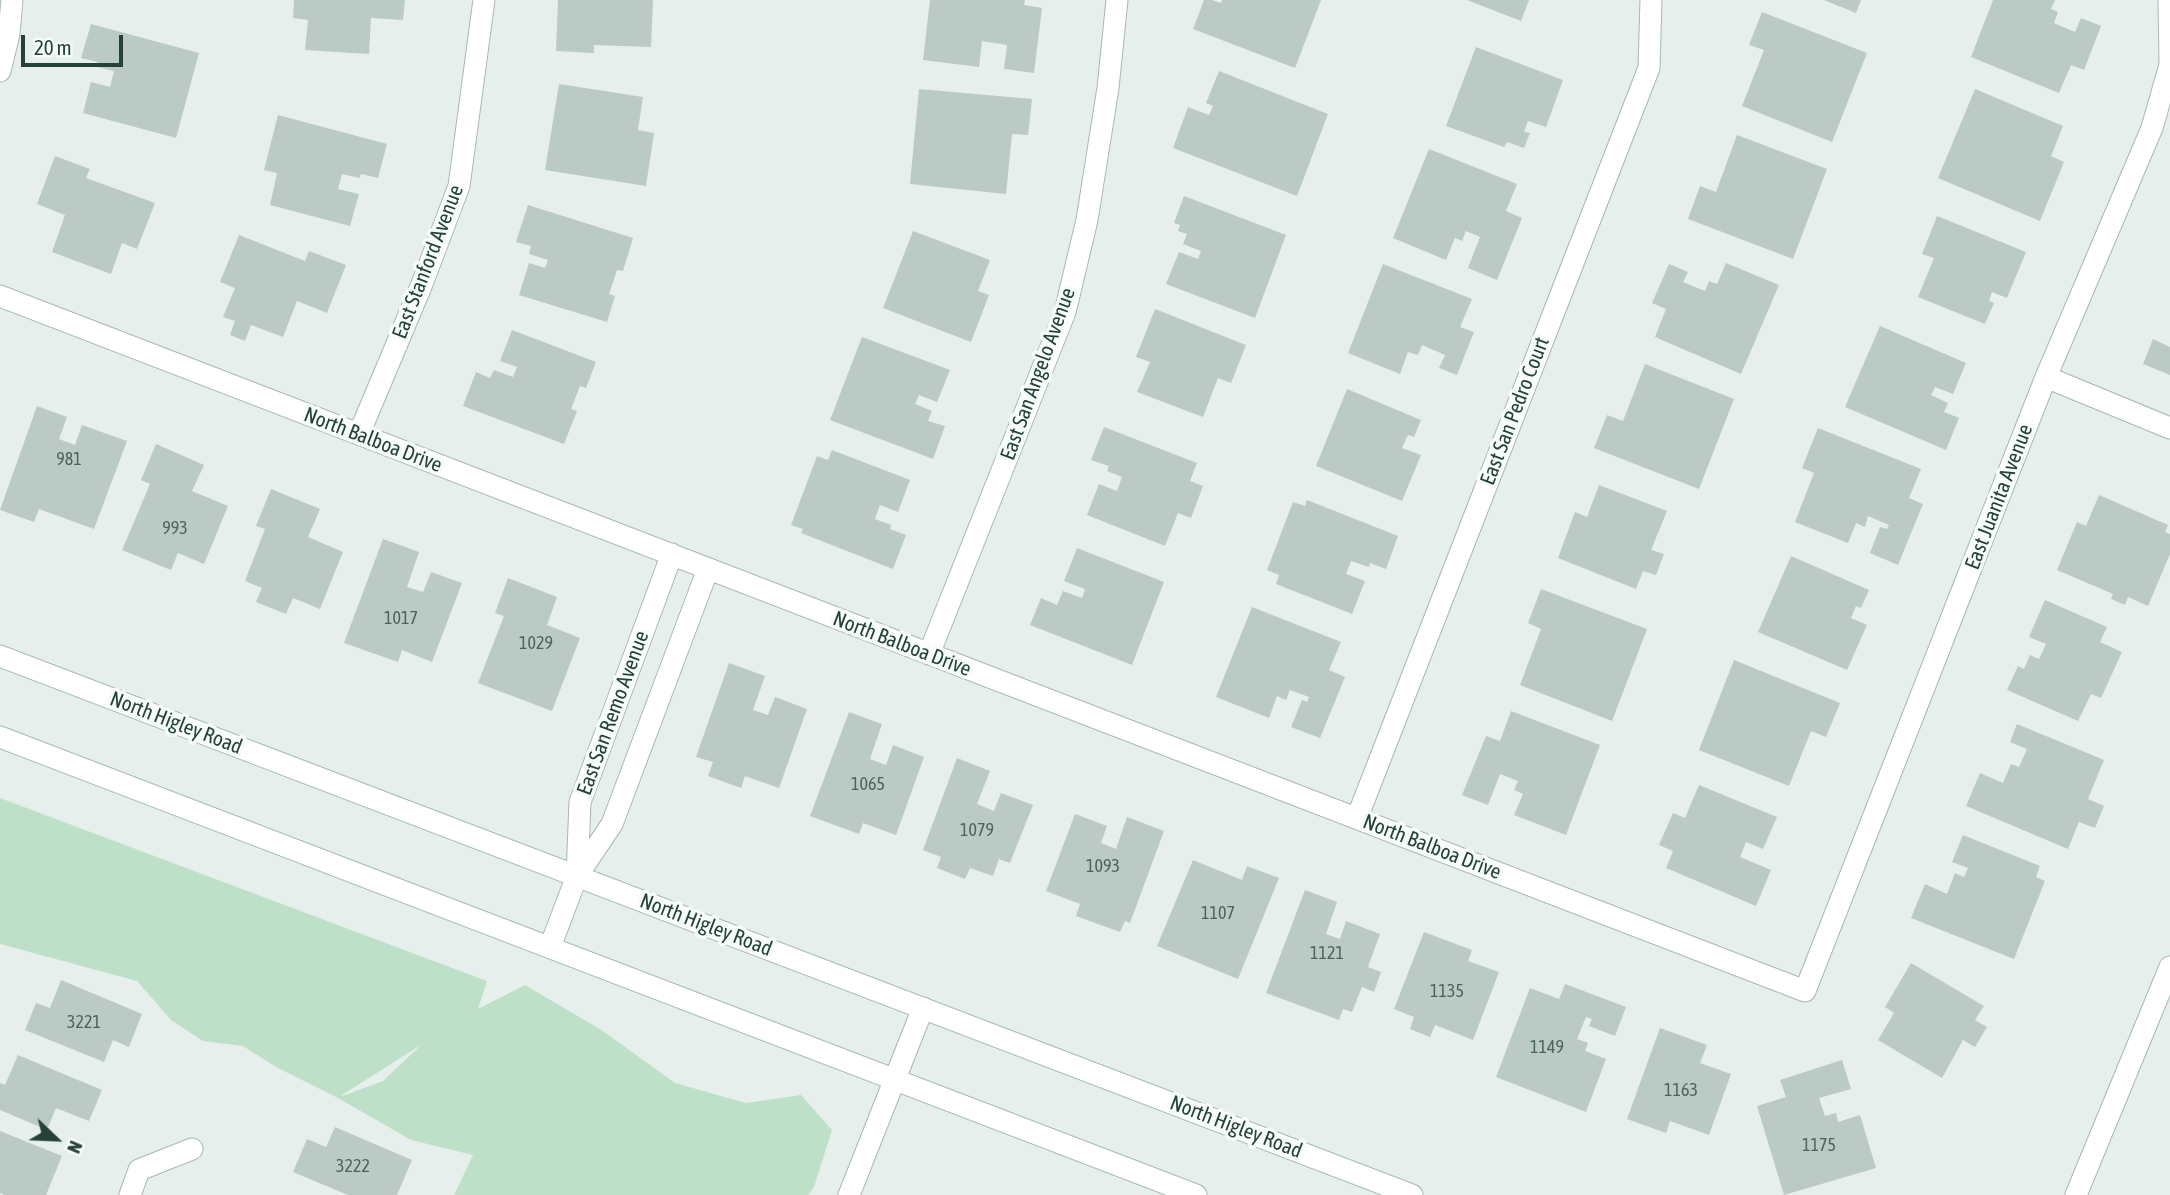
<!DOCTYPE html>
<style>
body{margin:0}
#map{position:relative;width:2170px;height:1195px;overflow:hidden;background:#e6efeb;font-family:"Asap Condensed",sans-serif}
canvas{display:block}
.north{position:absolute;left:21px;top:1104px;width:70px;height:70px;-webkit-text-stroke:5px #f7fbf9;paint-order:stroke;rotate:113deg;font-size:19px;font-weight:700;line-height:28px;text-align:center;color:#24423a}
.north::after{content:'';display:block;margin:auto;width:24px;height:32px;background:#24423a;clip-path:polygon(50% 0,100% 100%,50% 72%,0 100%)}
.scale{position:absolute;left:21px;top:35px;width:102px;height:32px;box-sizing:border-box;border:4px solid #24423a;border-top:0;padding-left:9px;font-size:21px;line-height:24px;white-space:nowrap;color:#24423a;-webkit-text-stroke:5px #f7fbf9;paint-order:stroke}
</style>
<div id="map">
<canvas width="2170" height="1195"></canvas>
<div class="north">N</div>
<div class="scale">20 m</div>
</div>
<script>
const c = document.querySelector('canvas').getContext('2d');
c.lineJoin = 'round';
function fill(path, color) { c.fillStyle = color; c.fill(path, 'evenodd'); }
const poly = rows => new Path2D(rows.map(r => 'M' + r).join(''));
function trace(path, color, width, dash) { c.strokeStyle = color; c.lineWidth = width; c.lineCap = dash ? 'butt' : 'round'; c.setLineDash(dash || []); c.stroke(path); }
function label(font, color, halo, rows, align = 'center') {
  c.font = font + ' "Asap Condensed",sans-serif'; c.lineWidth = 7; c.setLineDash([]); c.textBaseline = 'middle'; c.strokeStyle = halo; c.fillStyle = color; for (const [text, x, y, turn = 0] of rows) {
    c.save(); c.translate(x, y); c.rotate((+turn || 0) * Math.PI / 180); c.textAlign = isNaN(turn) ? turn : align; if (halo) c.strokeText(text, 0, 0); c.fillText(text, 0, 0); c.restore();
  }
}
const green = poly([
 [0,798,487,981,478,1009,525,985,603,1031,675,1083,746,1103,801,1095,832,1130,814,1187,808,1195,454,1195,473,1155,411,1140,338,1098,276,1067,243,1046,203,1041,171,1020,137,981,0,944],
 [421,1045,383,1081,342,1096,342,1095]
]);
const building = poly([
 [294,0,405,0,403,20,371,18,369,54,305,50,308,20,293,18],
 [558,0,653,0,651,47,594,45,594,53,556,51],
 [930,0,1025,0,1024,5,1042,8,1034,73,1004,69,1007,45,982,41,979,67,923,60],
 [1204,0,1212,0,1221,3,1222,0,1321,0,1295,68,1193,29],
 [1467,0,1529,0,1521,21],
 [1824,0,1861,0,1856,13],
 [1993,0,2055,0,2051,9,2058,12,2054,23,2075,32,2081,18,2101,26,2084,70,2071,65,2059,93,1971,57],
 [1762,12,1867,53,1832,142,1742,106,1764,50,1749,45],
 [91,24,199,53,176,138,83,113,91,82,110,87,114,71,97,67,98,62,81,58],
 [1476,47,1563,80,1546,127,1528,121,1524,132,1530,133,1524,148,1507,142,1504,147,1446,126],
 [1219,71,1328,114,1297,196,1173,148,1188,107,1209,115,1213,106,1206,103],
 [559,84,643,97,638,130,654,133,646,186,545,170],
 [919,89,1032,99,1028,135,1012,134,1006,194,910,184],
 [1975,89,2063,126,2051,156,2064,162,2040,221,1938,178],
 [278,115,387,144,378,178,361,174,360,178,342,174,338,189,359,194,350,226,270,205,277,173,264,170],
 [1737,135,1827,169,1793,259,1688,219,1700,186,1716,192],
 [1429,149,1517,184,1506,211,1522,218,1497,280,1468,268,1480,237,1466,231,1462,241,1455,238,1446,260,1393,238],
 [55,156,90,169,86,178,155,203,137,249,122,243,111,274,52,252,65,215,37,204],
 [1184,196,1286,235,1255,318,1166,284,1179,252,1198,259,1201,251,1183,244,1187,234,1178,231,1180,225,1174,223],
 [528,205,633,238,623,271,617,270,609,294,615,296,607,322,519,295,529,263,545,268,548,260,529,254,531,246,516,242],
 [1937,216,2026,252,2007,298,1992,292,1989,301,1994,303,1985,324,1918,297,1934,258,1922,254],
 [913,231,990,260,978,291,989,295,971,342,883,308],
 [239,235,305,261,309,251,346,265,327,313,297,301,283,337,251,325,245,341,230,335,235,321,223,317,235,288,220,282],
 [1726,263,1779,285,1741,374,1655,337,1666,309,1652,303,1669,264,1688,272,1683,282,1705,291,1709,281,1717,284],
 [1383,264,1472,299,1460,327,1474,332,1457,375,1439,368,1445,355,1422,345,1418,355,1408,352,1400,374,1348,353],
 [1155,309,1246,345,1231,383,1218,378,1203,417,1137,392,1150,362,1136,357],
 [1880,326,1966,363,1953,394,1935,387,1931,395,1948,403,1944,412,1959,418,1946,450,1845,407],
 [512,330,596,362,586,388,580,386,571,409,577,411,564,444,463,406,476,372,490,378,494,370,513,377,517,367,500,361],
 [862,337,950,370,937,402,919,395,915,404,932,411,928,421,945,426,933,459,830,420],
 [2153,339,2170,347,2170,375,2143,364],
 [1645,364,1734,399,1699,489,1594,448,1607,415,1623,421],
 [1347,389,1421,420,1414,437,1408,435,1402,448,1421,455,1402,501,1316,466],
 [37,406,67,417,59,439,75,445,82,425,127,441,94,529,39,509,34,522,0,510],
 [1104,427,1197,463,1190,481,1203,486,1191,518,1178,513,1165,546,1087,515,1099,484,1117,491,1122,477,1107,471,1109,466,1091,460],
 [1818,428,1921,469,1909,498,1923,504,1898,565,1870,553,1880,527,1887,529,1889,525,1868,516,1865,527,1856,523,1848,543,1795,522,1814,473,1802,468],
 [156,444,204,465,192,491,228,506,204,564,178,553,171,570,122,550,150,484,141,480],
 [832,450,910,480,898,512,880,505,875,519,891,525,890,529,906,535,893,569,801,533,803,529,791,525,817,456,828,460],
 [1599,485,1667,511,1651,550,1664,554,1656,575,1643,571,1636,589,1558,558,1575,512,1587,517],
 [271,489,320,509,308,537,343,552,320,609,293,598,286,614,256,602,262,588,245,581,265,529,256,526],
 [2099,495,2168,525,2165,532,2170,534,2170,554,2148,606,2128,597,2125,605,2111,599,2113,594,2057,570,2077,522,2086,526],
 [1307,500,1398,536,1386,569,1370,563,1369,567,1351,561,1346,574,1365,581,1352,614,1276,584,1279,575,1267,570,1293,502,1305,506],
 [383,539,419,552,407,587,423,592,431,572,462,583,432,662,402,650,398,662,344,643],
 [1077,548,1164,582,1132,665,1030,625,1041,598,1057,605,1063,591,1082,598,1085,589,1064,581],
 [1791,556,1869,590,1861,608,1856,606,1851,618,1867,625,1847,670,1758,632],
 [508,578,557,597,547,625,580,638,552,711,478,683,504,616,495,613],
 [1541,589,1647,629,1612,721,1520,685,1541,629,1528,623],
 [2045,600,2107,627,2100,642,2122,652,2101,698,2091,694,2078,721,2007,690,2018,666,2024,669,2030,655,2039,659,2046,644,2029,637],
 [1252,607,1341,642,1329,670,1345,677,1320,738,1291,727,1302,700,1307,702,1309,697,1290,690,1286,700,1277,696,1269,718,1216,697],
 [1734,660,1840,703,1826,737,1811,731,1789,786,1699,750],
 [729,663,765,676,753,710,768,715,775,697,807,709,779,788,745,776,741,788,708,776,713,762,696,757],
 [1511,711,1600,745,1566,835,1514,815,1523,794,1514,790,1518,781,1500,774,1488,805,1462,795,1486,736,1500,741],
 [849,712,882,724,870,759,886,765,893,745,924,757,896,835,863,823,859,834,810,816],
 [2017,724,2104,760,2088,799,2104,806,2095,828,2079,822,2068,849,1966,806,1980,773,2003,783,2011,764,2019,767,2027,749,2010,742],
 [957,758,990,771,977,804,994,811,1001,793,1033,805,1010,863,999,859,993,876,970,868,965,879,937,868,941,857,923,850],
 [1699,785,1777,817,1763,849,1746,842,1740,857,1771,870,1756,906,1666,868,1673,851,1659,845,1673,813,1685,818],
 [1075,814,1107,826,1101,843,1116,849,1127,817,1164,831,1130,923,1125,921,1120,932,1076,916,1080,904,1046,891],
 [1963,835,2040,866,2036,877,2045,881,2014,959,1911,918,1925,884,1947,894,1955,873,1964,877,1968,868,1952,862],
 [1193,860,1242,880,1247,866,1279,878,1238,979,1157,946],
 [1305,890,1337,902,1326,934,1340,939,1346,921,1380,934,1368,967,1381,972,1374,992,1362,987,1352,1012,1343,1009,1339,1020,1266,993],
 [1424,932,1472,950,1468,961,1499,972,1473,1040,1435,1025,1430,1037,1410,1029,1414,1017,1394,1009],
 [1911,963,1984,1006,1975,1020,1987,1027,1975,1047,1963,1040,1942,1078,1878,1040,1894,1013,1885,1007],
 [61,980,142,1014,129,1047,113,1040,104,1062,25,1030,36,1003,50,1008],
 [1565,984,1626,1007,1615,1036,1589,1026,1592,1019,1586,1017,1577,1039,1588,1043,1585,1051,1606,1059,1586,1112,1496,1077,1530,988,1559,999],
 [1660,1028,1707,1045,1700,1063,1731,1074,1709,1135,1670,1121,1666,1133,1627,1119],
 [18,1055,102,1090,89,1121,56,1108,47,1130,0,1110,0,1083,5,1085],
 [1842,1060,1851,1089,1819,1098,1825,1116,1836,1113,1838,1122,1860,1115,1876,1168,1784,1195,1757,1106,1786,1097,1780,1080],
 [335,1127,412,1160,397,1195,348,1195,293,1172,307,1139,326,1147],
 [0,1131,62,1156,46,1195,4,1195,0,1193]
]);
const minor = poly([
 [0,71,9,34,12,0],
 [0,296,1805,991,2046,377,2152,128,2170,65,2169,0],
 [2046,377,2170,428],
 [359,434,422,284,459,186,484,0],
 [929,654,1065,312,1087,220,1108,88,1117,0],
 [1357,818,1649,68,1651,0],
 [577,876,580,802,672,554],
 [550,947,577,876,612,824,708,569],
 [130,1195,139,1170,192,1149],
 [849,1195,923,1008],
 [2076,1195,2170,967]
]);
const secondary = poly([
 [0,656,1412,1195],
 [0,737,1196,1195]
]);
const numberNames = [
 ["981",69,459],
 ["993",175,528],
 ["1017",401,618],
 ["1029",536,643],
 ["1065",868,784],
 ["1079",977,830],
 ["1093",1103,866],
 ["1107",1218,913],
 ["1121",1327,953],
 ["1135",1447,991],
 ["3221",84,1022],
 ["1149",1547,1047],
 ["1163",1681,1090],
 ["1175",1819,1145],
 ["3222",353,1166]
];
const streetNames = [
 ["East Stanford Avenue",428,262,-69],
 ["East San Angelo Avenue",1038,374,-70],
 ["East San Pedro Court",1515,411,-69],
 ["North Balboa Drive",373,440,21],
 ["East Juanita Avenue",1999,497,-69],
 ["North Balboa Drive",902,644,21],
 ["East San Remo Avenue",613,713,-70],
 ["North Higley Road",176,723,21],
 ["North Balboa Drive",1432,847,21],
 ["North Higley Road",706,925,21],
 ["North Higley Road",1236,1127,21]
];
fill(green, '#bfe0c8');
fill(building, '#bbcac4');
trace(minor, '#a8b8b2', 23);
trace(secondary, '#a4bbb3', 23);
trace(minor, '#fff', 21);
trace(secondary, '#fff', 21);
label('18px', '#4a645c', null, numberNames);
label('21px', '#24423a', '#f7fbf9', streetNames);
</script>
